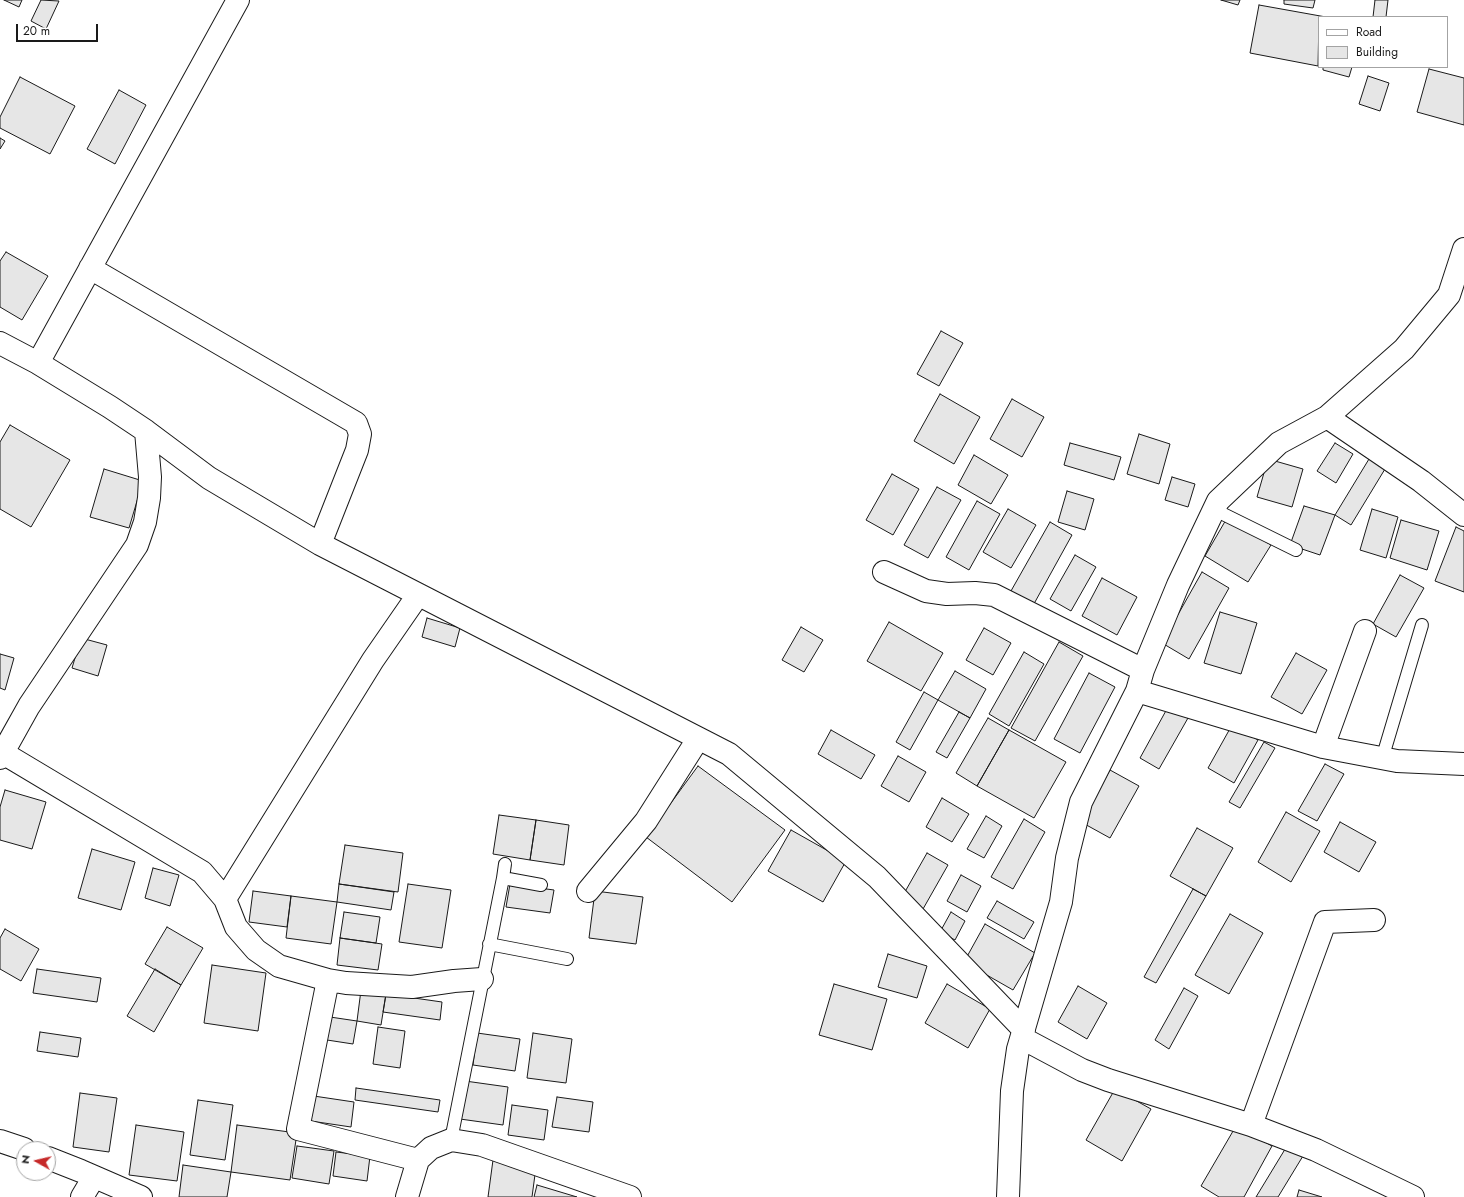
<!DOCTYPE html>
<style>
body{margin:0}
#map{position:relative;width:1464px;height:1197px;overflow:hidden;background:#fff;font-family:Jost,sans-serif}
canvas{display:block}
.legend{position:absolute;left:1318px;top:16px;width:130px;height:52px;box-sizing:border-box;background:#fff;border:1px solid #a3a3a3;margin:0;padding:5px 7px;list-style:none;font-size:12px;color:#1a1a1a}
.legend li{display:flex;align-items:center;gap:8px;height:20px}
.legend b{width:20px;border:1px solid #a3a3a3}
.north{position:absolute;left:16px;top:1141px;width:40px;height:40px;box-sizing:border-box;background:#fff;border:1px solid #a3a3a3;border-radius:50%;rotate:278deg;font-size:11px;font-weight:700;line-height:16px;text-align:center;color:#1a1a1a}
.north::after{content:'';display:block;margin:auto;width:14px;height:18px;background:#c62828;clip-path:polygon(50% 0,100% 100%,50% 72%,0 100%)}
.scale{position:absolute;left:16px;top:24px;width:82px;height:18px;box-sizing:border-box;border:2px solid #1a1a1a;border-top:0;padding-left:5px;font-size:12px;line-height:14px;white-space:nowrap;color:#1a1a1a;-webkit-text-stroke:3px #fff;paint-order:stroke}
</style>
<div id="map">
<canvas width="1464" height="1197"></canvas>
<ul class="legend">
<li><b style="height:5px;background:#fff"></b>Road</li>
<li><b style="height:11px;background:#e6e6e6"></b>Building</li>
</ul>
<div class="north">N</div>
<div class="scale">20 m</div>
</div>
<script>
const c = document.querySelector('canvas').getContext('2d');
c.lineJoin = 'round';
function fill(path, color) { c.fillStyle = color; c.fill(path, 'evenodd'); }
const poly = rows => new Path2D(rows.map(r => 'M' + r).join(''));
function trace(path, color, width, dash) { c.strokeStyle = color; c.lineWidth = width; c.lineCap = dash ? 'butt' : 'round'; c.setLineDash(dash || []); c.stroke(path); }
const building = poly([
 [4,0,22,0,19,7,4,0],
 [41,0,59,1,46,29,31,21,41,0],
 [1221,0,1240,0,1238,5,1221,0],
 [1284,0,1315,0,1313,8,1284,4,1284,0],
 [1375,0,1388,0,1386,17,1373,17,1375,0],
 [1259,5,1326,17,1319,17,1318,66,1250,53,1259,5],
 [1323,67,1352,67,1349,77,1323,70,1323,67],
 [1429,69,1464,78,1464,125,1417,112,1429,69],
 [1368,76,1389,83,1380,111,1359,104,1368,76],
 [20,77,75,106,50,154,0,128,0,117,20,77],
 [119,90,146,105,115,164,87,149,119,90],
 [0,138,5,141,0,149,0,138],
 [6,252,48,276,22,320,0,307,0,261,6,252],
 [941,331,963,343,939,386,917,374,941,331],
 [940,394,980,417,954,464,914,441,940,394],
 [1012,399,1044,417,1022,457,990,439,1012,399],
 [10,425,70,460,31,527,0,509,0,442,10,425],
 [1139,434,1170,444,1159,484,1127,474,1139,434],
 [1070,443,1121,457,1114,480,1064,465,1070,443],
 [1335,443,1353,454,1336,483,1317,471,1335,443],
 [974,455,1008,475,991,504,958,485,974,455],
 [1268,459,1303,469,1292,507,1257,497,1268,459],
 [1369,459,1385,469,1351,525,1335,515,1369,459],
 [104,469,143,481,129,528,90,517,104,469],
 [892,474,919,489,893,535,866,520,892,474],
 [1172,477,1195,484,1188,507,1165,500,1172,477],
 [937,487,961,500,928,558,904,545,937,487],
 [1067,491,1094,499,1085,530,1058,522,1067,491],
 [977,501,1000,514,969,570,946,557,977,501],
 [1304,506,1335,515,1320,555,1290,545,1304,506],
 [1008,509,1036,525,1011,568,983,552,1008,509],
 [1372,509,1398,517,1386,558,1360,550,1372,509],
 [1227,518,1271,545,1248,582,1205,556,1227,518],
 [1401,520,1439,531,1427,570,1390,558,1401,520],
 [1050,522,1072,535,1030,611,1007,598,1050,522],
 [1456,527,1464,531,1464,592,1435,581,1456,527],
 [1075,555,1096,567,1071,611,1050,599,1075,555],
 [1202,572,1229,588,1189,659,1162,643,1202,572],
 [1400,575,1424,588,1396,637,1373,624,1400,575],
 [1102,578,1137,597,1117,635,1082,616,1102,578],
 [1220,612,1257,623,1241,674,1204,663,1220,612],
 [427,618,460,628,455,647,422,637,427,618],
 [889,622,943,653,921,691,867,661,889,622],
 [801,627,823,640,804,672,782,660,801,627],
 [984,628,1011,643,993,675,966,660,984,628],
 [81,638,107,645,98,676,72,668,81,638],
 [1059,642,1083,656,1035,741,1011,728,1059,642],
 [1024,652,1044,664,1009,726,989,714,1024,652],
 [1296,653,1327,670,1302,714,1271,697,1296,653],
 [0,654,14,658,5,690,0,688,0,654],
 [955,671,986,689,970,718,938,700,955,671],
 [1089,673,1115,687,1080,753,1054,739,1089,673],
 [924,692,938,700,910,750,896,742,924,692],
 [1168,707,1188,718,1159,769,1140,758,1168,707],
 [959,712,970,718,947,758,936,752,959,712],
 [988,718,1009,730,977,786,956,773,988,718],
 [1232,725,1258,740,1234,783,1208,768,1232,725],
 [831,730,875,755,861,779,818,754,831,730],
 [1009,730,1066,762,1034,818,977,786,1009,730],
 [1264,742,1275,748,1240,808,1229,802,1264,742],
 [898,756,926,772,909,802,881,786,898,756],
 [1325,764,1344,774,1317,821,1298,811,1325,764],
 [698,766,785,830,732,902,646,837,698,766],
 [1110,770,1139,786,1110,838,1081,822,1110,770],
 [5,790,46,802,32,849,0,840,0,807,5,790],
 [942,798,969,814,952,842,926,827,942,798],
 [1286,812,1320,831,1291,882,1258,862,1286,812],
 [499,815,536,820,530,860,493,854,499,815],
 [986,816,1002,826,984,858,967,849,986,816],
 [1024,819,1045,832,1013,889,991,877,1024,819],
 [536,820,569,825,564,865,530,860,536,820],
 [1340,822,1376,842,1359,872,1324,852,1340,822],
 [1197,828,1233,848,1206,896,1170,876,1197,828],
 [791,830,846,861,823,902,768,871,791,830],
 [345,845,403,853,398,892,339,884,345,845],
 [92,849,135,862,121,910,78,898,92,849],
 [927,853,948,865,923,909,902,897,927,853],
 [153,868,179,875,170,906,145,898,153,868],
 [961,875,981,886,967,912,947,901,961,875],
 [339,884,394,892,391,910,337,902,339,884],
 [408,884,451,890,442,948,399,942,408,884],
 [510,884,554,890,550,913,506,907,510,884],
 [1193,889,1206,896,1156,983,1144,977,1193,889],
 [253,891,291,896,287,927,249,922,253,891],
 [595,891,643,897,636,944,589,938,595,891],
 [291,896,337,902,331,944,286,938,291,896],
 [997,901,1034,922,1024,939,987,918,997,901],
 [344,912,380,917,376,943,340,938,344,912],
 [951,912,965,921,955,940,940,932,951,912],
 [1230,914,1263,933,1229,994,1195,975,1230,914],
 [985,924,1035,953,1013,990,964,962,985,924],
 [167,927,203,948,181,985,145,964,167,927],
 [5,929,39,949,21,981,0,969,0,938,5,929],
 [340,938,382,944,378,970,337,965,340,938],
 [888,954,927,966,917,998,878,987,888,954],
 [212,965,266,973,258,1031,204,1023,212,965],
 [37,969,101,978,97,1002,33,993,37,969],
 [155,969,181,985,154,1032,127,1016,155,969],
 [834,984,887,999,872,1050,819,1035,834,984],
 [947,984,990,1009,968,1048,925,1023,947,984],
 [1078,986,1107,1003,1087,1039,1058,1022,1078,986],
 [1184,988,1198,996,1169,1049,1155,1040,1184,988],
 [361,990,386,994,381,1025,357,1021,361,990],
 [386,994,442,1002,440,1020,383,1012,386,994],
 [330,1017,357,1021,353,1044,327,1040,330,1017],
 [378,1027,405,1031,400,1068,373,1064,378,1027],
 [40,1032,81,1038,78,1057,37,1051,40,1032],
 [477,1033,520,1039,515,1071,473,1065,477,1033],
 [533,1033,572,1039,566,1083,527,1078,533,1033],
 [465,1081,508,1087,503,1125,460,1119,465,1081],
 [356,1088,440,1100,438,1112,355,1100,356,1088],
 [1115,1089,1151,1109,1122,1161,1086,1140,1115,1089],
 [80,1093,117,1098,109,1152,73,1147,80,1093],
 [307,1095,354,1102,351,1127,304,1120,307,1095],
 [557,1097,593,1102,589,1132,552,1127,557,1097],
 [198,1100,233,1105,225,1160,190,1155,198,1100],
 [512,1105,548,1110,544,1140,508,1135,512,1105],
 [136,1125,184,1132,177,1181,129,1175,136,1125],
 [237,1125,297,1133,290,1180,231,1172,237,1125],
 [1236,1126,1272,1146,1244,1197,1219,1197,1201,1186,1236,1126],
 [1290,1141,1306,1151,1278,1197,1256,1197,1290,1141],
 [297,1146,334,1151,329,1184,292,1178,297,1146],
 [336,1152,370,1156,367,1181,333,1176,336,1152],
 [493,1160,536,1167,532,1197,488,1197,493,1160],
 [183,1165,231,1172,227,1197,179,1197,183,1165],
 [537,1185,577,1197,534,1197,537,1185],
 [1299,1190,1322,1197,1297,1197,1299,1190]
]);
const lane = poly([
 [1213,509,1296,550],
 [1382,759,1422,625],
 [503,878,505,864],
 [489,944,567,959],
 [451,1140,503,878,541,885]
]);
const street = poly([
 [90,268,356,423,360,434,357,450,320,544],
 [0,343,38,363,110,407,146,431,209,478,320,544,729,754,877,877,1024,1030],
 [38,363,238,0],
 [1327,417,1421,481,1464,515],
 [884,572,926,591,947,594,975,593,994,595,1143,670],
 [1137,691,1143,670,1178,585,1218,501,1279,443,1327,417,1404,349,1449,295,1464,249],
 [1323,747,1365,631],
 [3,753,202,872,225,899,236,927,256,950,279,966,328,980,346,983,412,987,454,981,482,979],
 [0,758,29,706,137,545,145,522,149,498,150,477,146,431],
 [588,891,646,821,698,739],
 [225,899,373,660,418,595],
 [328,980,298,1129,418,1160],
 [1022,1038,1082,1070,1108,1080,1251,1125,1316,1150,1413,1197],
 [1251,1125,1325,922,1374,920],
 [0,1141,24,1149],
 [48,1158,81,1171,141,1197],
 [82,1197,94,1177],
 [407,1197,418,1160,431,1148,451,1140,482,1145,630,1197],
 [1008,1197,1012,1091,1018,1049,1061,902,1067,858,1081,802,1137,691,1323,747,1397,761,1464,764]
]);
fill(building, '#e6e6e6');
trace(building, '#1a1a1a', 1);
trace(lane, '#1a1a1a', 14);
trace(street, '#1a1a1a', 24);
trace(lane, '#fff', 12);
trace(street, '#fff', 22);
</script>
